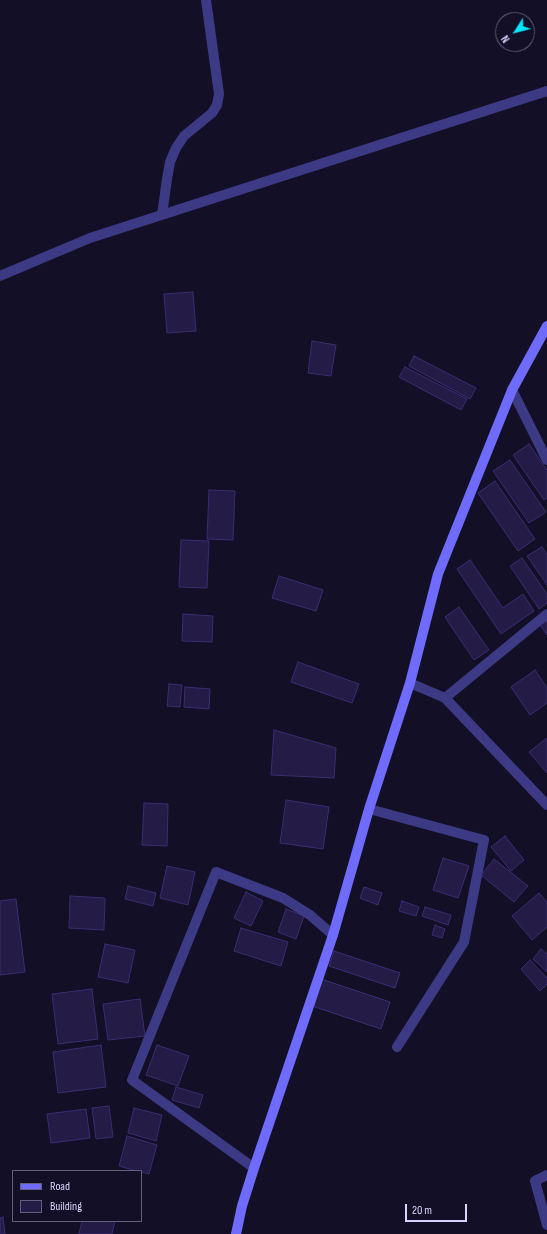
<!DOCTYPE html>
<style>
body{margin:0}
#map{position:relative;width:547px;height:1234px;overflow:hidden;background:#130f26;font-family:"Sofia Sans Condensed",sans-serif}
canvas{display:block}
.legend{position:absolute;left:12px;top:1170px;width:130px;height:52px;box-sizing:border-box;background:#130f26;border:1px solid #625e7d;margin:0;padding:5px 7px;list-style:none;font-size:12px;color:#d9d4ff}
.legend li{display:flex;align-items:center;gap:8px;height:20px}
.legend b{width:20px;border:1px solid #625e7d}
.north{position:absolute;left:495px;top:12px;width:40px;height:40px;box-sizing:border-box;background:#130f26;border:1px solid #625e7d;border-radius:50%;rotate:234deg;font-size:11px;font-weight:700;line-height:16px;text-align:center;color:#d9d4ff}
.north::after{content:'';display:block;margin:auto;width:14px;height:18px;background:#00e5ff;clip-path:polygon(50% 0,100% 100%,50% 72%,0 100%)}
.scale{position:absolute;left:405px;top:1204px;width:62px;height:18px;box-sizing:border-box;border:2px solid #d9d4ff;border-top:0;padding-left:5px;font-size:12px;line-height:14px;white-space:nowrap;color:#d9d4ff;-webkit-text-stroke:3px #130f26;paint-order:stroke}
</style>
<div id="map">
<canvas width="547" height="1234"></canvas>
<ul class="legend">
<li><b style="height:5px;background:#6f6bff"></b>Road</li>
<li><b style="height:11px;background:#241b47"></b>Building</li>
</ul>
<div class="north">N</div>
<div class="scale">20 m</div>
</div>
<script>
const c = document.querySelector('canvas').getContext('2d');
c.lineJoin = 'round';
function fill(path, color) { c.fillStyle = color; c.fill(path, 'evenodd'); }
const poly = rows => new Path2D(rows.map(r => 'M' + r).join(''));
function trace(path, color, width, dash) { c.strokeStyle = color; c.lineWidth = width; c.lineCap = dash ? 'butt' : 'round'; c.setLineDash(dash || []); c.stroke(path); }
const building = poly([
 [193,292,196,331,167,333,164,294,193,292],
 [312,341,336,345,331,376,308,373,312,341],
 [414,356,476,388,470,399,409,366,414,356],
 [405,367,467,399,461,410,399,377,405,367],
 [529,444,547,470,547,498,544,500,513,455,529,444],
 [510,460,546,512,529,523,493,471,510,460],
 [495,481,535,539,518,551,478,493,495,481],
 [209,490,235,491,233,540,207,539,209,490],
 [181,540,209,541,207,588,179,587,181,540],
 [542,547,547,554,547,585,527,556,542,547],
 [522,558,547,594,547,603,539,609,510,566,522,558],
 [470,560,503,608,523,594,534,611,501,634,457,569,470,560],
 [279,576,323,590,316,611,272,598,279,576],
 [459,607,489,650,474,660,445,617,459,607],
 [183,614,213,616,212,642,182,641,183,614],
 [547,620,547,635,540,625,547,620],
 [298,662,359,684,352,703,291,682,298,662],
 [535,670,547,688,547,703,530,715,511,687,535,670],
 [169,684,182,685,180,707,167,706,169,684],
 [185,687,210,689,209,709,184,707,185,687],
 [274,730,336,748,334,778,271,775,274,730],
 [547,738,547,773,529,752,547,738],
 [286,800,329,807,323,849,280,843,286,800],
 [144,803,168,804,167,846,142,845,144,803],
 [505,836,524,860,511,871,491,847,505,836],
 [443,858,469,866,458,898,433,890,443,858],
 [494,859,528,886,514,902,481,875,494,859],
 [167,866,195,872,188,905,160,898,167,866],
 [128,886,156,893,153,906,125,899,128,886],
 [364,887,382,893,378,905,360,898,364,887],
 [246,892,263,901,251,926,234,918,246,892],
 [539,893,547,902,547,927,532,940,512,916,539,893],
 [70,896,105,898,104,930,69,928,70,896],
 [16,899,25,972,0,975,0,901,16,899],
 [402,901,419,907,416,916,399,911,402,901],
 [425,907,451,915,448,925,422,916,425,907],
 [286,909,304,916,296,939,278,932,286,909],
 [435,925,445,929,442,938,432,935,435,925],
 [241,928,288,942,281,966,234,951,241,928],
 [105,944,135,950,128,983,98,977,105,944],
 [541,949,547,954,547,972,533,959,541,949],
 [334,951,400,973,395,988,329,966,334,951],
 [530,960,547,978,547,984,540,991,521,969,530,960],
 [321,979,390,1002,381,1029,312,1006,321,979],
 [92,989,98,1039,58,1044,52,994,92,989],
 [140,999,145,1036,108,1040,103,1004,140,999],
 [101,1045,106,1087,58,1093,53,1052,101,1045],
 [157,1045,189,1056,178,1086,146,1075,157,1045],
 [176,1087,203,1095,199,1108,172,1100,176,1087],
 [109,1106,113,1137,96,1139,92,1108,109,1106],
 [134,1108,162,1115,156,1141,128,1133,134,1108],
 [86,1109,90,1138,51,1143,47,1114,86,1109],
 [127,1136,157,1145,149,1174,141,1172,141,1171,137,1171,119,1166,127,1136],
 [3,1217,5,1234,0,1234,0,1218,3,1217],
 [82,1221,115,1221,112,1234,79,1234,82,1221]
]);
const minor = poly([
 [162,215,167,179,170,162,176,148,184,136,212,113,217,105,219,94,206,0],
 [0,276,90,238,547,91],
 [512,390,547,460],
 [410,683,445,698,547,805],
 [445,698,547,614],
 [369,809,484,840,464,942,397,1047],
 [254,1168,132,1080,216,872,283,898,310,915,333,935],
 [547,1175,535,1181,547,1225]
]);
const secondary = poly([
 [236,1234,242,1206,254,1168,333,935,369,809,410,683,438,574,512,390,547,326]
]);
fill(building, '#241b47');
trace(building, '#3b2d73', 1);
trace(minor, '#3d3a85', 10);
trace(secondary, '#6f6bff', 10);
</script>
